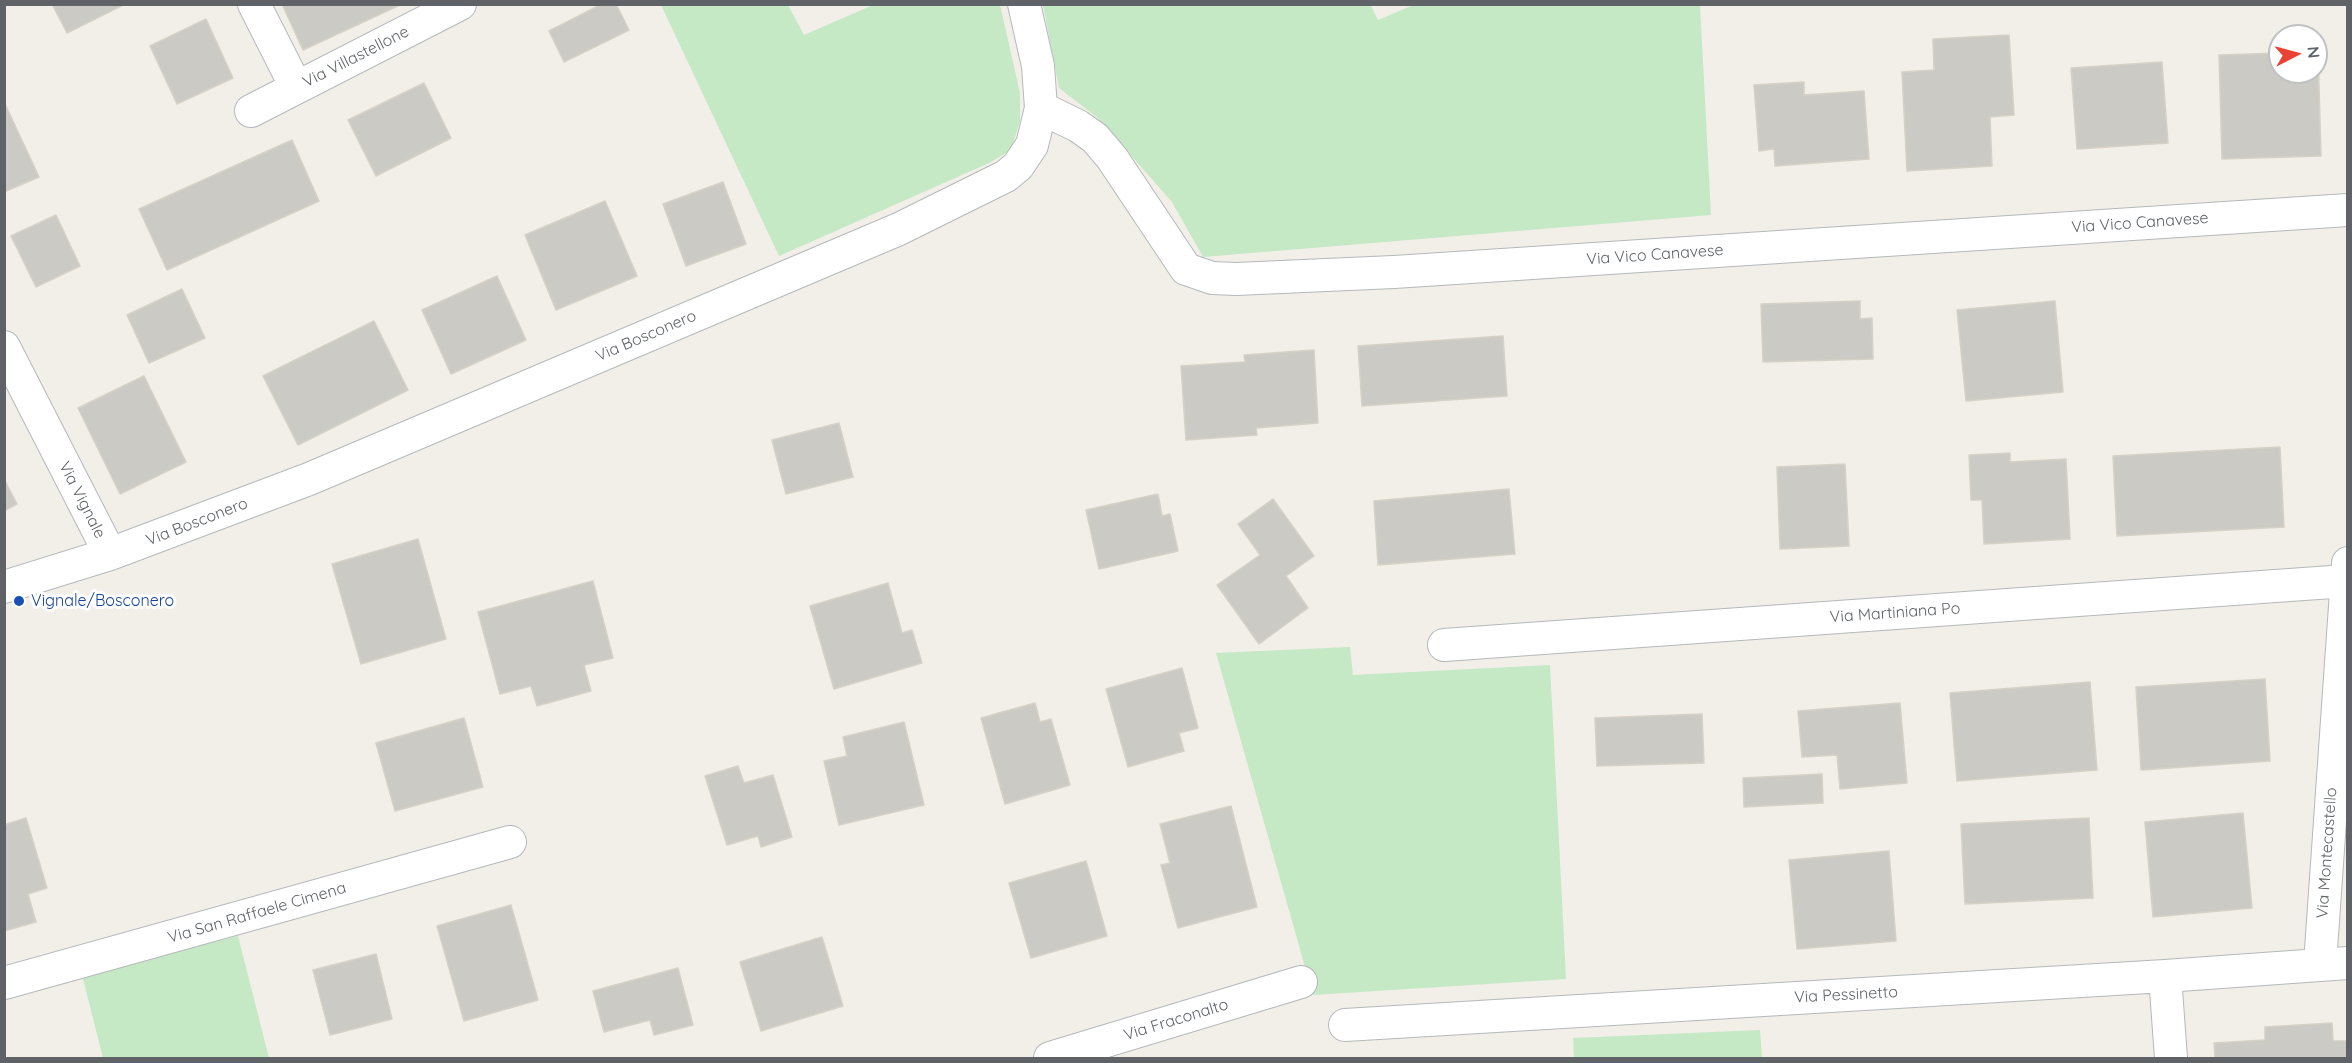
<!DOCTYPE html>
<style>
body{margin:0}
#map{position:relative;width:2352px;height:1063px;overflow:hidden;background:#f1efe8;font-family:Quicksand,sans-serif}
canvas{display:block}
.frame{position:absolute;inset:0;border:6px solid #5f6368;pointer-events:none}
.north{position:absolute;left:2268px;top:24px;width:60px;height:60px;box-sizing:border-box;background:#fff;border:2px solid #bfc1c3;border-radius:50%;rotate:84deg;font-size:16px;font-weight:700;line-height:24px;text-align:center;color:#5f6368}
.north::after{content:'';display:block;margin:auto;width:21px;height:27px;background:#ea4335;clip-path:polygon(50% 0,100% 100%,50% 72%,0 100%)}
</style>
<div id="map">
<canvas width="2352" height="1063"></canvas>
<div class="frame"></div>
<div class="north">N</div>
</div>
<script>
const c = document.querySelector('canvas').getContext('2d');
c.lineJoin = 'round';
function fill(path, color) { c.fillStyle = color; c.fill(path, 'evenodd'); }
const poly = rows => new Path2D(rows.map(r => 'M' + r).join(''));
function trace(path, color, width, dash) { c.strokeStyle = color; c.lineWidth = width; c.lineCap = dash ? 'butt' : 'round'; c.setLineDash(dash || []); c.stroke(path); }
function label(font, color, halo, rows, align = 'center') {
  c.font = font + ' Quicksand,sans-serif'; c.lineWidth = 6; c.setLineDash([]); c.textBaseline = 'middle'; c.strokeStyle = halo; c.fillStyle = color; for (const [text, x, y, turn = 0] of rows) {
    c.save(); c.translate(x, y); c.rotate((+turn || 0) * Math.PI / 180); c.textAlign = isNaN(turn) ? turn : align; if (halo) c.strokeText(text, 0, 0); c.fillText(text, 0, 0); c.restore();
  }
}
const green = poly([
 [1370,4,1378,20,1416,4,1700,5,1711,215,1203,257,1172,202,1098,118,1059,88,1043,5],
 [661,5,788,5,804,35,873,5,1000,5,1020,93,1020,121,1011,150,989,163,779,256],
 [1350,647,1353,675,1550,665,1566,979,1313,995,1216,653],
 [238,936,269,1058,103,1058,82,975],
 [1760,1030,1762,1058,1574,1058,1573,1038]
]);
const building = poly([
 [52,4,125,4,67,33,52,4],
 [282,4,402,4,303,50,282,4],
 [602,4,616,4,629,30,564,62,549,31,602,4],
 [206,19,233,78,177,104,150,46,206,19],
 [2009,35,2014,115,1990,117,1992,166,1907,171,1902,72,1934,70,1933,39,2009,35],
 [2316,52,2318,52,2321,156,2222,159,2219,55,2280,53,2280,72,2316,72,2316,52],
 [2162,62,2168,143,2077,149,2071,68,2162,62],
 [1804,82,1804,95,1864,91,1869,159,1775,166,1774,149,1759,151,1754,85,1804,82],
 [424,83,451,138,376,176,348,120,424,83],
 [6,106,39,177,4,192,4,107,6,106],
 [292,140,319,201,167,270,139,209,292,140],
 [723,182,746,244,686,266,663,204,723,182],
 [605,201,637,276,556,310,525,235,605,201],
 [56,215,80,266,36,287,11,236,56,215],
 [497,276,526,340,451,374,422,310,497,276],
 [182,289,205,338,149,363,127,315,182,289],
 [1860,301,1860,319,1872,318,1873,359,1763,362,1761,304,1860,301],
 [2055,301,2063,392,1966,401,1957,310,2055,301],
 [374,321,408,390,298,445,263,376,374,321],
 [1503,336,1507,396,1362,406,1358,346,1503,336],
 [1314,350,1318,423,1256,428,1257,435,1186,440,1181,366,1245,362,1244,355,1314,350],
 [144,376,186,462,120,494,78,408,144,376],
 [839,423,853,477,786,494,772,440,839,423],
 [2280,447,2284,527,2117,536,2113,456,2280,447],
 [2010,453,2010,462,2066,459,2070,539,1984,544,1982,500,1971,500,1969,455,2010,453],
 [1845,464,1849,546,1780,549,1777,467,1845,464],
 [4,479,17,504,4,511,4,479],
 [1509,489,1515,554,1378,565,1374,501,1509,489],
 [1158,494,1162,516,1170,514,1178,551,1099,569,1086,510,1158,494],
 [1273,499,1314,556,1286,576,1308,608,1259,644,1217,585,1260,555,1238,524,1273,499],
 [418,539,446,639,361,664,332,564,418,539],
 [593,581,613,658,584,665,591,691,537,706,531,686,500,694,478,612,593,581],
 [888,583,902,633,912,630,922,663,834,689,810,606,888,583],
 [1182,668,1198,728,1179,733,1184,751,1128,767,1106,689,1182,668],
 [2265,679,2270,761,2141,770,2136,687,2265,679],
 [2090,682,2097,770,1957,781,1950,693,2090,682],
 [1035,703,1040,722,1051,719,1070,785,1005,804,981,718,1035,703],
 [1900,703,1907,783,1840,789,1837,755,1802,757,1798,711,1900,703],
 [1702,714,1704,763,1597,766,1595,718,1702,714],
 [464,718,483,787,395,811,376,743,464,718],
 [904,722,924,805,839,825,824,761,847,756,843,737,904,722],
 [738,766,744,783,773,775,792,837,761,847,758,836,727,845,705,776,738,766],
 [1822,774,1823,803,1744,807,1743,778,1822,774],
 [1231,806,1257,907,1178,928,1161,865,1170,863,1160,824,1231,806],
 [2243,813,2252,908,2153,917,2145,822,2243,813],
 [26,818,47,888,28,894,36,922,4,931,4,825,26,818],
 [2089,818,2093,898,1965,904,1961,824,2089,818],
 [1889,851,1896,941,1797,949,1789,860,1889,851],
 [1086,861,1107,936,1031,958,1009,883,1086,861],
 [511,905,538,1000,464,1021,437,926,511,905],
 [822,937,843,1006,761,1031,740,962,822,937],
 [376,954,392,1019,330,1035,313,970,376,954],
 [678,968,693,1025,654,1035,650,1020,604,1032,593,991,678,968],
 [2332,1023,2333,1041,2348,1041,2348,1058,2215,1058,2214,1043,2265,1040,2265,1027,2332,1023]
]);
const street = poly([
 [254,4,296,87],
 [1041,108,1078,126,1095,138,1112,158,1186,269,1212,278,1236,279,1394,272,2348,210],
 [251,111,460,4],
 [4,347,110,554,4,587],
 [110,554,309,479,899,229,1006,176,1018,166,1032,145,1041,108,1038,66,1024,4],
 [1444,645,2346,581],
 [2320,964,2348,563],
 [2165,976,2171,1058],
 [4,983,510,842],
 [1345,1025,2165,976,2348,963],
 [1050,1058,1301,982]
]);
const markers = [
 [19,601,6,"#1a4fb4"]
];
const streetNames = [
 ["Via Villastellone",356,57,-27],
 ["Via Vico Canavese",2140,223,-4],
 ["Via Vico Canavese",1655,255,-4],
 ["Via Bosconero",646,336,-23],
 ["Via Vignale",82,500,63],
 ["Via Bosconero",197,522,-21],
 ["Via Martiniana Po",1895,613,-4],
 ["Via Montecastello",2327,853,-86],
 ["Via San Raffaele Cimena",257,913,-16],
 ["Via Pessinetto",1846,995,-3],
 ["Via Fraconalto",1176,1020,-17]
];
const transitNames = [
 ["Vignale/Bosconero",31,601]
];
fill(green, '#c5e8c5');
fill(building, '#cccac5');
trace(building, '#d6d1c6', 1.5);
trace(street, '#b5b8bc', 34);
trace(street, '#fff', 32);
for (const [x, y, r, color] of markers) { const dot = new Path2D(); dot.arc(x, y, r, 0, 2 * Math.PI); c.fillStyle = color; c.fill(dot); trace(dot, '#fff', 2); }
label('16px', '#5f6368', '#fff', streetNames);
label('16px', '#164399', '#fff', transitNames, 'left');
</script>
